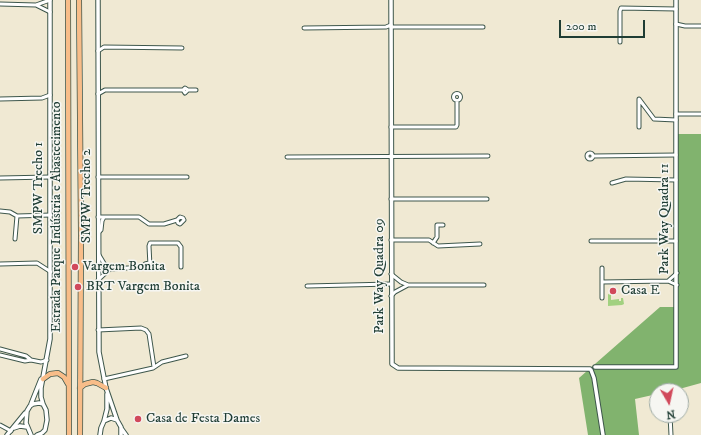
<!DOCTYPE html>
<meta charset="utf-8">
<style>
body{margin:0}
#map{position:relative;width:701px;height:435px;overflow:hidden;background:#f0e9d3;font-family:"IM FELL DW Pica",serif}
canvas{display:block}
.north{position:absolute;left:649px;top:383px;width:40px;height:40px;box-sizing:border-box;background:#f6f6f2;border:1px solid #a0aca6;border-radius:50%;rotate:171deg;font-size:11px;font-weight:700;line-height:16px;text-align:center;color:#1f3d34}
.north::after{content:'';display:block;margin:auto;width:14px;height:18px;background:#d1495b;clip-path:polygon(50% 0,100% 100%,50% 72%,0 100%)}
.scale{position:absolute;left:559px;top:20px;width:86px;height:18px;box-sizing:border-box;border:2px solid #1f3d34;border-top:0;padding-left:5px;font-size:12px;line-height:14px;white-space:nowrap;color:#1f3d34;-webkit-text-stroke:3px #f6f6f2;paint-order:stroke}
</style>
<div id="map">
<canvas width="701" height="435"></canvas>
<div class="north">N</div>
<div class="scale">200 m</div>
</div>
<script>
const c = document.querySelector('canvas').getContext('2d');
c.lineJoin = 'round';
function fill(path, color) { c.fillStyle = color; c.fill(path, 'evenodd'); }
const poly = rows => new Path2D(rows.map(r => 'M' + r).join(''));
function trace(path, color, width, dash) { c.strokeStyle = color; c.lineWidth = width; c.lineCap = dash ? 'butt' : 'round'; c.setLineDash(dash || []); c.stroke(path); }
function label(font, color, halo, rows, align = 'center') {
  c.font = font + ' "IM FELL DW Pica",serif'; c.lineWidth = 3; c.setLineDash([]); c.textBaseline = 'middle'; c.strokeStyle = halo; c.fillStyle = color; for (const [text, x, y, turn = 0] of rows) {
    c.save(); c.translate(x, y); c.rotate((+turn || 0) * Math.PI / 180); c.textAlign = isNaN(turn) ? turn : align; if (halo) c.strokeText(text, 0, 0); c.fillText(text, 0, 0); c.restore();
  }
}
const green = poly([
 [608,294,611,295,611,300,619,299,619,301,621,301,621,298,623,298,624,304,622,305,608,306]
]);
const forest = poly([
 [674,134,701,134,701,383,672,391,657,391,657,394,635,399,639,435,588,435,579,378,660,307,678,307]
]);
const minor = poly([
 [0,4,36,5,50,0],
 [36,5,50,12],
 [676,24,685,26,701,26],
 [391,27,483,27],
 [304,28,386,27,391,25],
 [620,42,620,11,621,8,676,9],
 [98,51,104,47,182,48],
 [188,90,196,90],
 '453.5 97a3.5 3.5 0 1 1 7 0a3.5 3.5 0 1 1-7 0Z',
 [98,94,105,90,183,90,185,93,188,90,185,88,183,90],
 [0,99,42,98,50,95],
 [676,114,701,114],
 [391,127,456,127,457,125,457,101],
 [639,127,639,99,654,119,676,120],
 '587 156a3 3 0 1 1 6 0a3 3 0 1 1-6 0Z',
 [593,156,676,155],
 [287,157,488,156],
 [98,177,187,177],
 [0,178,50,177],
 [612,183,626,179,676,180],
 [391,199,487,199],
 [0,211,10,212,17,216,51,215],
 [98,217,139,217,149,224,164,224,177,220,180,217,183,218,184,220,180,224,178,223,177,220],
 [99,232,101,230,102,221,104,217],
 [15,239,17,216],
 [391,240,429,240,438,246,480,244],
 [591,241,676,241],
 [433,243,437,237,437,225,443,225],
 [99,255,105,265,110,269,145,267],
 [149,263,145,264,145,267,149,268,150,266,149,246,150,243,178,243,181,247,181,267],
 [0,264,37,263,51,272],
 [391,274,401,282,408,285],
 [98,280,110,269],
 [668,281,677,273],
 [602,282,668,281,677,285],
 [307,286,391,284],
 [391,296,395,292,408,285,484,285],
 [602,298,602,268],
 [98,330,141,328,146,330,149,334,154,367],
 [0,349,26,356,31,360],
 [0,355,25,361,31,360,41,362,47,360],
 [104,379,153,368,162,362,186,356],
 [670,415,671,435],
 [0,425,11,431]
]);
const tertiary = poly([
 [98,0,99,352,106,388,117,420],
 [391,0,392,364,398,368,590,369],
 [595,367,676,367,676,0],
 [591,370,594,378,603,435],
 [31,404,41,379],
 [43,404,41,397,41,388,50,339,50,0],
 [104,421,107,409,107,394],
 [14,428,20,426,27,427],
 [121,428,126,435],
 [7,435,25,413],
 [31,435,26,423,27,411,30,406,33,404,39,403,43,404,46,410,47,420,45,430,42,433,37,435],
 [100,435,101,428,104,421,111,418,117,420,121,427,121,435]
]);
const trunk = poly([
 [68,0,69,435],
 [79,0,81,235,80,435],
 [43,379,50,374,58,373,64,377,68,384],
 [80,388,85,384,93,382,97,383,106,388]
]);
const markers = [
 [75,267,4,"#d1495b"],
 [78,287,4,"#d1495b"],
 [613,291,4,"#d1495b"],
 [138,419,4,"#d1495b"]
];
const streetNames = [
 ["SMPW Trecho 1",39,188,-90],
 ["SMPW Trecho 2",87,196,-90],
 ["Estrada Parque Indústria e Abastecimento",57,217,-90],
 ["Park Way Quadra 11",665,219,-90],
 ["Park Way Quadra 09",380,276,-90]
];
const poiNames = [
 ["Vargem Bonita",83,267],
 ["BRT Vargem Bonita",86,287],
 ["Casa E",621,291],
 ["Casa de Festa Dames",146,419]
];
fill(green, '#a2d180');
fill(forest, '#81b36e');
trace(minor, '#3e574c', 5);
trace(tertiary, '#3e574c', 5.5);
trace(trunk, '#3e574c', 6);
trace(minor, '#fff', 3);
trace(tertiary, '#fff', 3.5);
trace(trunk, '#f8bd89', 4.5);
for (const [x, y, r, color] of markers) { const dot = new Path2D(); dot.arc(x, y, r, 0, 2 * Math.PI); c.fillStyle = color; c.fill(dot); trace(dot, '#f6f6f2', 1.5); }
label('14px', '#1f3d34', '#f6f6f2', streetNames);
label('14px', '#1f3d34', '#f6f6f2', poiNames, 'left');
</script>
